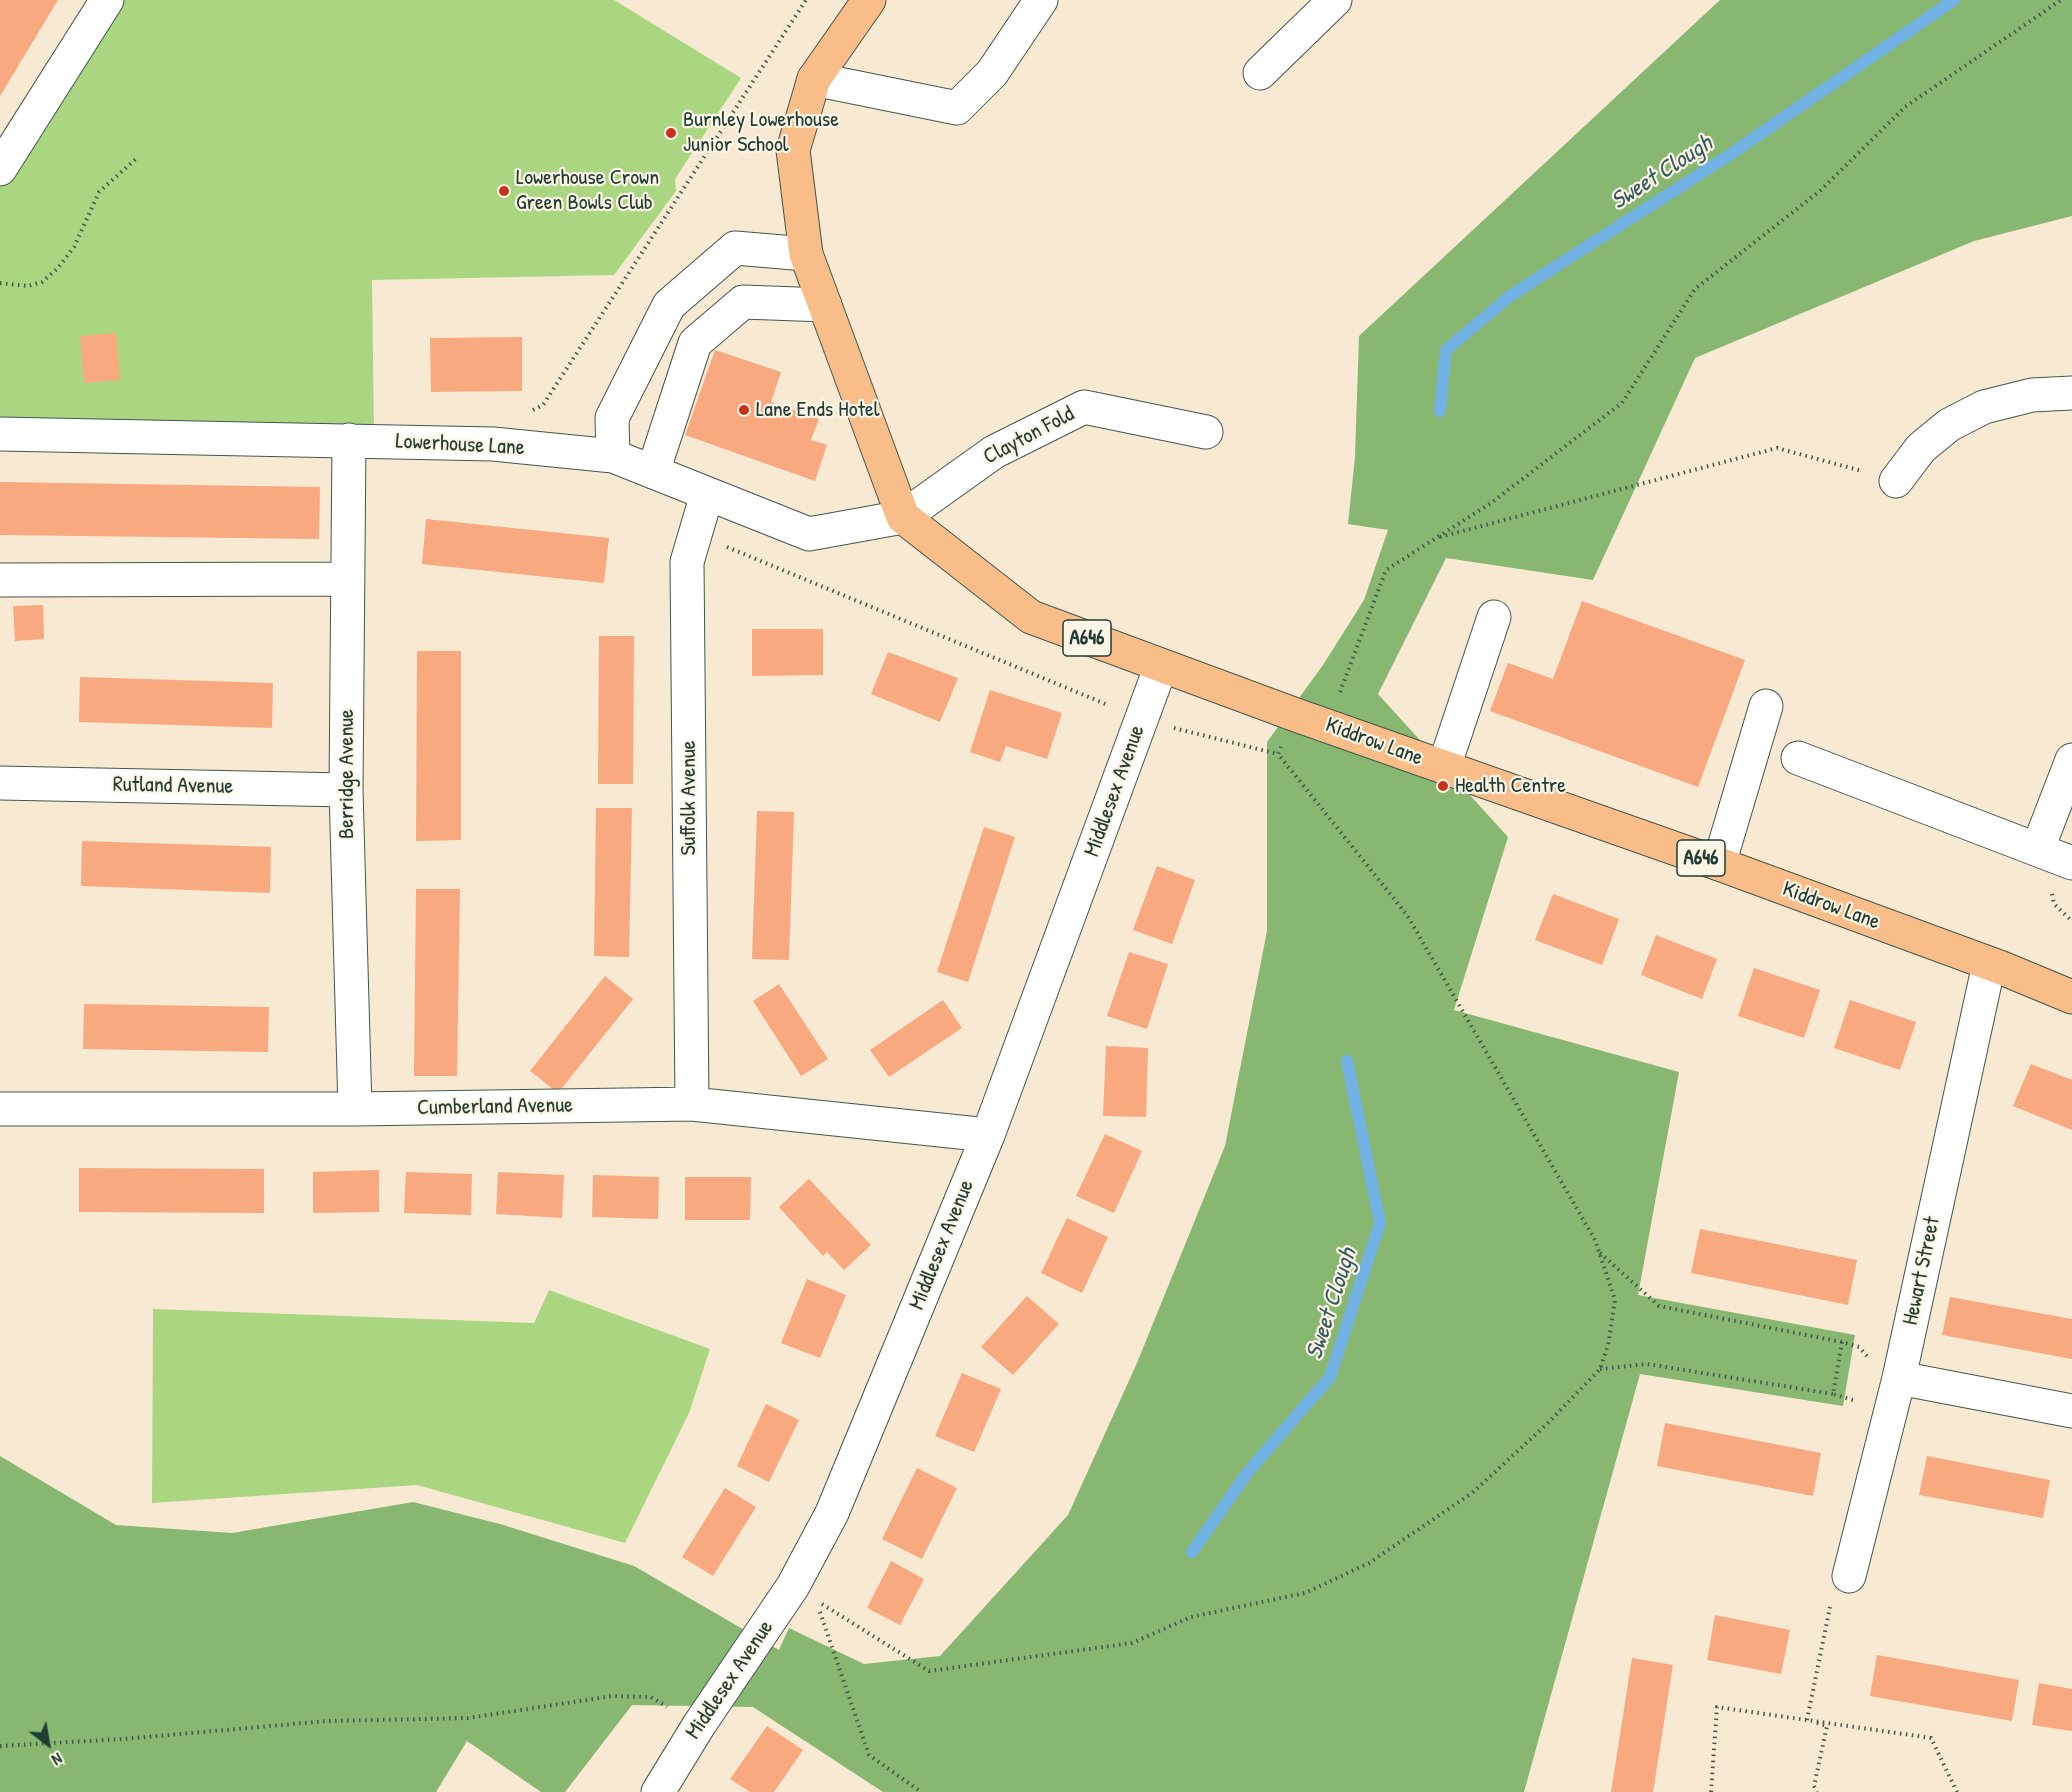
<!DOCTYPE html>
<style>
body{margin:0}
#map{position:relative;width:2072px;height:1792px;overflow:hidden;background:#f8e9d2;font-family:"Patrick Hand",sans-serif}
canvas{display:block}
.north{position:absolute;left:18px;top:1714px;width:60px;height:60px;-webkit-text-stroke:4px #fcf5e5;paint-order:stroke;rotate:149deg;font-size:16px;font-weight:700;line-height:24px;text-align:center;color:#1f3d34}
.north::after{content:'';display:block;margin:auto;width:21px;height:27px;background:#1f3d34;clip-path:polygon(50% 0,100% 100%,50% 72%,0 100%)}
</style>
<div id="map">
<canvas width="2072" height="1792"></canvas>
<div class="north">N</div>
</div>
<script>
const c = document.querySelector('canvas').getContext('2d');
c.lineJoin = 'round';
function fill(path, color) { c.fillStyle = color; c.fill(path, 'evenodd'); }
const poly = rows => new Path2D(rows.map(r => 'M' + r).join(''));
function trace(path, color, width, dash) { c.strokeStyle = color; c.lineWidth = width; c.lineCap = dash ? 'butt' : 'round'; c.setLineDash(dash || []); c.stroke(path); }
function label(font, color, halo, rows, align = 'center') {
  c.font = font + ' "Patrick Hand",sans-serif'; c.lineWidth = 4.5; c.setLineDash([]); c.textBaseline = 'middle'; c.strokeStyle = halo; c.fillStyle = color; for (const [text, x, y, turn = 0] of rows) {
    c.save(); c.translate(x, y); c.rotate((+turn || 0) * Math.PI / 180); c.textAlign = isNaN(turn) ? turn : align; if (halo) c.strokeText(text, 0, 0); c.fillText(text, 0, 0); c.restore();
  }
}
const green = poly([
 [107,0,614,0,741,78,675,179,676,191,614,275,372,280,374,435,0,430,0,169],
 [549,1290,710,1349,689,1413,625,1543,417,1485,152,1503,153,1309,534,1323]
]);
const forest = poly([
 [1720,0,2072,0,2072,216,1974,241,1695,358,1593,580,1446,558,1378,694,1508,837,1454,1010,1679,1072,1638,1295,1855,1335,1843,1406,1640,1374,1524,1792,883,1792,753,1707,632,1705,565,1792,541,1792,467,1741,436,1792,0,1792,0,1456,116,1525,232,1533,413,1502,500,1524,634,1566,779,1650,789,1628,864,1664,940,1656,1068,1515,1137,1363,1225,1146,1267,931,1267,742,1323,665,1364,600,1388,530,1348,524,1355,457,1359,336]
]);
const stream = poly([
 [1440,411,1446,350,1510,296,1728,156,1954,0],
 [1192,1552,1248,1472,1330,1377,1380,1223,1347,1061]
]);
const building = poly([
 [0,0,58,0,0,96],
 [116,333,120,380,84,383,80,336],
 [522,337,522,391,431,392,430,338],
 [715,350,781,372,771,402,819,419,811,440,827,445,815,481,685,435],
 [0,482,320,487,319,539,0,535],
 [426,519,609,538,604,583,422,564],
 [1582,601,1745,660,1698,787,1490,711,1508,663,1553,679],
 [43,605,44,639,15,641,13,606],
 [752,629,823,629,823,675,752,676],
 [599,636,634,636,633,784,598,784],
 [417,651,461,651,461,840,416,841],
 [888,652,958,678,940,722,871,694],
 [80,677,273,683,272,728,79,722],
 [990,690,1062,713,1047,759,1006,746,1000,762,970,752],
 [596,808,632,808,629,957,594,956],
 [757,811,794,812,789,960,752,959],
 [984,827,1015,837,968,982,937,972],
 [82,841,271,847,270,893,81,886],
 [1157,866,1195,880,1172,944,1133,930],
 [416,889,460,889,457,1076,414,1076],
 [1553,894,1619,919,1602,965,1535,940],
 [1656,935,1717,959,1702,999,1641,975],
 [1129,952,1168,964,1147,1029,1107,1016],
 [1754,968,1820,990,1804,1038,1738,1016],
 [605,976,633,999,558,1093,530,1071],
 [779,984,828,1059,801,1076,753,1001],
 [943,1000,962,1028,889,1077,870,1050],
 [1850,1000,1916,1022,1900,1070,1834,1048],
 [84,1004,269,1007,268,1052,83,1049],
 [1106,1046,1148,1048,1146,1117,1103,1116],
 [2031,1064,2072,1080,2072,1130,2013,1106],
 [1105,1134,1142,1151,1114,1213,1076,1196],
 [79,1168,264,1169,264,1213,79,1212],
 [379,1170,379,1212,313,1213,313,1172],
 [406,1172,472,1174,471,1215,404,1213],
 [498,1172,564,1175,562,1218,496,1214],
 [593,1175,659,1177,658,1219,592,1217],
 [685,1177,751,1177,750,1220,685,1220],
 [809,1179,871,1245,844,1270,827,1252,823,1256,779,1207],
 [1067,1218,1108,1237,1082,1293,1041,1273],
 [1700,1229,1857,1260,1848,1305,1691,1273],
 [807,1279,846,1295,820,1358,781,1343],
 [1027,1296,1059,1324,1013,1375,981,1347],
 [1950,1297,2072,1319,2072,1359,1942,1335],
 [962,1373,1001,1389,974,1452,935,1436],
 [766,1404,799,1420,769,1482,737,1466],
 [1665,1423,1821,1453,1813,1496,1657,1466],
 [1927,1456,2050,1480,2043,1518,1919,1495],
 [917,1468,957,1488,922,1559,882,1539],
 [725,1488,756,1507,713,1576,682,1557],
 [891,1561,924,1579,900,1625,867,1608],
 [1715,1615,1790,1630,1781,1674,1707,1660],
 [1877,1655,2019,1680,2012,1721,1870,1696],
 [1632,1658,1673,1665,1653,1792,1611,1792],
 [2039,1683,2072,1689,2072,1731,2032,1725],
 [767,1726,803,1750,774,1792,750,1792,730,1779]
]);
const path = poly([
 [0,283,28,286,42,282,58,268,74,247,99,192,138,157],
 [533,410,543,405,806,0],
 [1440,537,1777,448,1862,471],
 [727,547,1108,705],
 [1340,692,1386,570,1491,503,1622,403,1695,289,1821,190,1905,107,2061,0],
 [1174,728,1278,754],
 [2052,894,2054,904,2072,921],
 [1600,1253,1659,1306,1842,1342,1859,1347,1867,1356],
 [1842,1342,1833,1394,1856,1401],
 [1600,1369,1647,1364,1833,1394],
 [822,1604,929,1671,1132,1643,1191,1617,1305,1593,1369,1563,1472,1493,1547,1424,1600,1369,1608,1345,1615,1300,1595,1240,1407,915,1278,754,1281,747],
 [820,1612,869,1755,921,1792],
 [1807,1720,1830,1607],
 [1817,1723,1827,1726,1814,1786,1817,1792],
 [0,1746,123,1739,327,1721,468,1718,613,1696,651,1697,667,1707],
 [1711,1792,1717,1707,1931,1738,1957,1792]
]);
const minor = poly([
 [1260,73,1335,0],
 [814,79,957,108,992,73,1041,0],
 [0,169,107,0],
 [0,434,493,444,613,456,809,534,903,517,994,452,1084,407,1206,432],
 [349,440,346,790,355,1109],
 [613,456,612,418,669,305,735,248,806,254],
 [653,472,695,343,743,302,825,305],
 [1896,481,1921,448,1949,425,1984,407,2032,395,2072,393],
 [0,580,348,579],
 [1798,758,2072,863],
 [1444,767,1494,617],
 [0,783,346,790],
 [2038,848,2072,760],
 [1719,864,1766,706],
 [692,1104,687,562,707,494],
 [0,1109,355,1109,692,1104,988,1135],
 [1899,1378,2072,1411],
 [1849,1576,1899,1378,1989,964],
 [658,1792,699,1725,793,1586,832,1513,988,1135,1161,666]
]);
const major = poly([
 [869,0,814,79,793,150,806,254,903,517,1031,617,1296,715,1719,864,2002,968,2072,997]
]);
const markers = [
 [671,133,6,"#c8321e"],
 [504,191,6,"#c8321e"],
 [744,410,6,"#c8321e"],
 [1443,786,6,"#c8321e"]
];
const shields = [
 [1087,638,48],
 [1701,858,48]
];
const shieldNames = [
 ["A646",1087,638],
 ["A646",1701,858]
];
const poiNames = [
 ["Burnley Lowerhouse",683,120],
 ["Junior School",683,145],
 ["Lowerhouse Crown",516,178],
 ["Green Bowls Club",516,203],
 ["Lane Ends Hotel",756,410],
 ["Health Centre",1455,786]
];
const streetNames = [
 ["Clayton Fold",1029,436,-28],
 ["Lowerhouse Lane",460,445,3],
 ["Kiddrow Lane",1374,742,20],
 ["Berridge Avenue",347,774,-90],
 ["Rutland Avenue",173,786,1],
 ["Middlesex Avenue",1115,791,-70],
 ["Suffolk Avenue",689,798,-90],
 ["Kiddrow Lane",1831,906,20],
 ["Cumberland Avenue",495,1107,-1],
 ["Middlesex Avenue",942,1245,-68],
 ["Hewart Street",1922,1271,-78],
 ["Middlesex Avenue",730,1680,-56]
];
const waterNames = [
 ["Sweet Clough",1662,173,-33],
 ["Sweet Clough",1332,1304,-72]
];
fill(green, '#aad682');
fill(forest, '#87b770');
trace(stream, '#71b1e4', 12);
fill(building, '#f8a980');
trace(minor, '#40574c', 35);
trace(major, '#40574c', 35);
trace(path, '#40574c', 4, [1.5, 4.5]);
trace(minor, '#fff', 33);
trace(major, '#f8bd89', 33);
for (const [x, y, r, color] of markers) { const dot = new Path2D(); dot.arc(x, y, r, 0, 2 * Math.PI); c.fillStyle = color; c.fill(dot); trace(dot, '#fcf5e5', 2); }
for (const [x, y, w] of shields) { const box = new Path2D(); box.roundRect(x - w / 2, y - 18, w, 36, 4.5); c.fillStyle = '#fcf5e5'; c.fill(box); trace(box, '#1f3d34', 1.5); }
label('bold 21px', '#1f3d34', null, shieldNames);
label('22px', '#1f3d34', '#fcf5e5', poiNames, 'left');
label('22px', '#1f3d34', '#fcf5e5', streetNames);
label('italic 24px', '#345a60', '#fcf5e5', waterNames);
</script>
